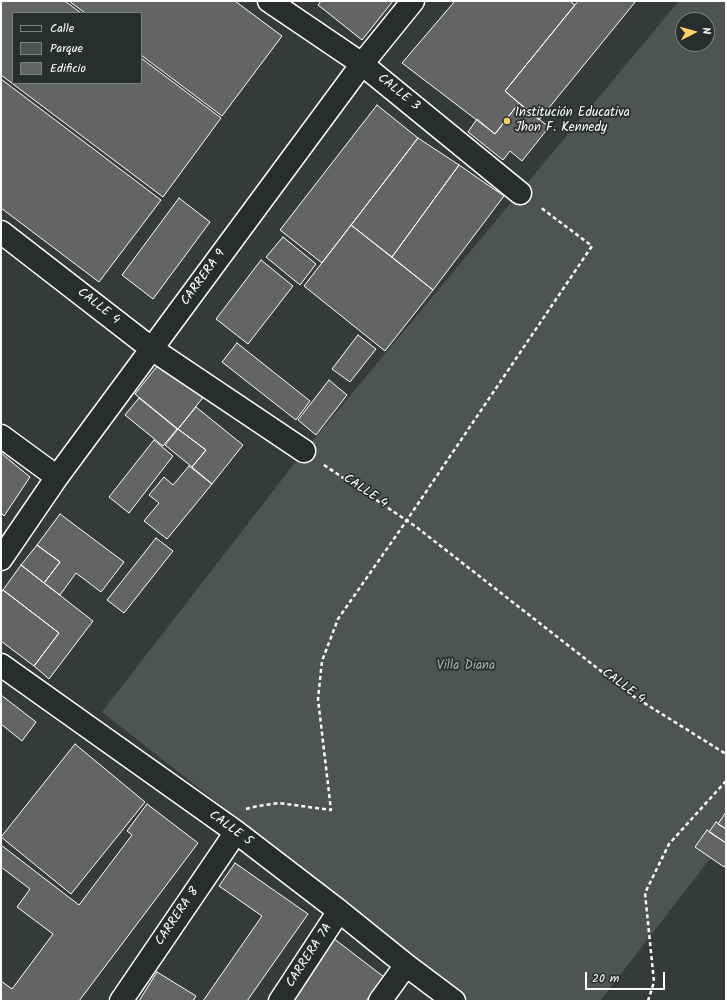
<!DOCTYPE html>
<meta charset="utf-8">
<style>
body{margin:0}
#map{position:relative;width:727px;height:1002px;overflow:hidden;background:#373a3b;font-family:Kalam,sans-serif}
canvas{display:block}
.frame{position:absolute;inset:0;border:2px solid #fff;pointer-events:none}
.legend{position:absolute;left:12px;top:12px;width:130px;height:72px;box-sizing:border-box;background:#2a2d2e;border:1px solid #7f8182;margin:0;padding:5px 7px;list-style:none;font-size:12px;color:#fff}
.legend li{display:flex;align-items:center;gap:8px;height:20px}
.legend b{width:20px;border:1px solid #7f8182}
.north{position:absolute;left:675px;top:12px;width:40px;height:40px;box-sizing:border-box;background:#2a2d2e;border:1px solid #7f8182;border-radius:50%;rotate:84deg;font-size:11px;font-weight:700;line-height:16px;text-align:center;color:#fff}
.north::after{content:'';display:block;margin:auto;width:14px;height:18px;background:#ffd166;clip-path:polygon(50% 0,100% 100%,50% 72%,0 100%)}
.scale{position:absolute;left:585px;top:972px;width:80px;height:18px;box-sizing:border-box;border:2px solid #fff;border-top:0;padding-left:5px;font-size:12px;line-height:14px;white-space:nowrap;color:#fff;-webkit-text-stroke:3px #2a2d2e;paint-order:stroke}
</style>
<div id="map">
<canvas width="727" height="1002"></canvas>
<div class="frame"></div>
<ul class="legend">
<li><b style="height:5px;background:#2a2d2e"></b>Calle</li>
<li><b style="height:11px;background:#505354"></b>Parque</li>
<li><b style="height:11px;background:#636465"></b>Edificio</li>
</ul>
<div class="north">N</div>
<div class="scale">20 m</div>
</div>
<script>
const c = document.querySelector('canvas').getContext('2d');
c.lineJoin = 'round';
function fill(path, color) { c.fillStyle = color; c.fill(path, 'evenodd'); }
const poly = rows => new Path2D(rows.map(r => 'M' + r).join(''));
function trace(path, color, width, dash) { c.strokeStyle = color; c.lineWidth = width; c.lineCap = dash ? 'butt' : 'round'; c.setLineDash(dash || []); c.stroke(path); }
function label(font, color, halo, rows, align = 'center') {
  c.font = font + ' Kalam,sans-serif'; c.lineWidth = 3.5; c.setLineDash([]); c.textBaseline = 'middle'; c.strokeStyle = halo; c.fillStyle = color; for (const [text, x, y, turn = 0] of rows) {
    c.save(); c.translate(x, y); c.rotate((+turn || 0) * Math.PI / 180); c.textAlign = isNaN(turn) ? turn : align; if (halo) c.strokeText(text, 0, 0); c.fillText(text, 0, 0); c.restore();
  }
}
const green = poly([
 [679,1,726,1,726,838,600,1001,470,1001,102,712,304,451],
 [683,20,707,20,707,44,683,44]
]);
const building = poly([
 [1,1,65,1,81,13,13,13,13,83,141,83,141,58,221,118,163,197,1,75,1,1],
 [69,1,235,1,282,36,222,116,141,55,141,13,85,13,69,1],
 [321,1,393,1,362,40,318,5,321,1],
 [455,1,570,1,575,5,505,91,519,103,495,134,402,63,455,1],
 [578,1,636,1,539,120,505,91,578,1],
 [1,79,161,200,99,282,1,208,1,79],
 [519,103,549,127,522,161,510,151,503,160,468,132,477,119,495,134,519,103],
 [377,105,418,138,322,263,280,230,377,105],
 [418,138,459,165,392,257,351,225,418,138],
 [459,165,504,196,433,290,392,257,459,165],
 [179,198,210,222,153,299,122,275,179,198],
 [351,225,433,290,385,351,304,286,351,225],
 [283,237,316,264,300,285,266,257,283,237],
 [261,260,293,286,248,344,216,319,261,260],
 [358,335,376,349,350,382,332,369,358,335],
 [237,343,310,401,296,420,222,362,237,343],
 [162,360,205,395,178,429,135,394,162,360],
 [329,380,347,395,316,435,298,420,329,380],
 [139,398,177,429,163,446,125,415,139,398],
 [196,407,243,445,212,484,192,467,206,450,178,429,196,407],
 [178,429,206,450,192,467,165,445,178,429],
 [154,440,173,456,129,513,109,497,154,440],
 [1,453,30,477,4,516,1,513,1,453],
 [189,466,212,484,167,539,144,521,159,503,149,495,164,477,173,485,189,466],
 [60,514,124,562,101,592,76,573,60,595,44,583,60,562,37,545,60,514],
 [156,538,173,551,124,613,107,600,156,538],
 [37,545,60,562,44,583,21,565,37,545],
 [21,565,93,621,49,679,34,666,59,633,3,590,21,565],
 [3,590,59,633,34,666,1,641,1,593,3,590],
 [1,695,36,722,22,741,1,724,1,695],
 [75,744,145,802,71,894,1,837,75,744],
 [147,804,198,843,79,1001,1,1001,1,981,12,989,53,934,17,907,30,889,1,867,1,845,79,905,132,835,127,831,147,804],
 [726,812,726,829,718,824,726,812],
 [716,822,726,829,726,843,709,832,716,822],
 [707,830,726,843,726,864,724,867,695,847,707,830],
 [235,863,308,914,247,1001,203,1001,262,916,219,886,235,863],
 [333,938,384,977,366,1001,296,1001,290,996,333,938],
 [157,972,196,996,193,1001,139,1001,157,972]
]);
const path = poly([
 [324,465,415,526,633,696,726,754],
 [246,809,258,806,279,803,331,810,318,699,322,661,338,619,407,520,592,246,540,207],
 [648,1001,654,982,645,893,669,844,726,781]
]);
const street = poly([
 [269,1,362,64,520,193],
 [1,232,152,349,304,451],
 [1,436,57,477],
 [1,559,57,477,362,64,413,1],
 [1,665,236,832,339,911,406,965,454,1001],
 [121,1001,236,832],
 [280,1001,339,911],
 [380,1001,406,965]
]);
const markers = [
 [507,121,4,"#ffd166"]
];
const streetNames = [
 ["CALLE 3",398,93,39],
 ["CARRERA 9",204,278,-54],
 ["CALLE 4",98,307,38],
 ["CALLE 4",365,492,34],
 ["CALLE 4",623,687,36],
 ["CALLE 5",230,829,36],
 ["CARRERA 8",178,917,-56],
 ["CARRERA 7A",310,956,-57]
];
const poiNames = [
 ["Institución Educativa",515,114],
 ["Jhon F. Kennedy",515,129]
];
const parkNames = [
 ["Villa Diana",466,667]
];
fill(green, '#505354');
fill(building, '#636465');
trace(building, '#fff', 1);
trace(street, '#fff', 25);
trace(path, '#fff', 2.5, [4, 3]);
trace(street, '#2a2d2e', 22);
for (const [x, y, r, color] of markers) { const dot = new Path2D(); dot.arc(x, y, r, 0, 2 * Math.PI); c.fillStyle = color; c.fill(dot); trace(dot, '#2a2d2e', 1.5); }
label('13px', '#fff', '#2a2d2e', streetNames);
label('13px', '#fff', '#2a2d2e', poiNames, 'left');
label('13px', '#b0b2b2', '#2a2d2e', parkNames);
</script>
